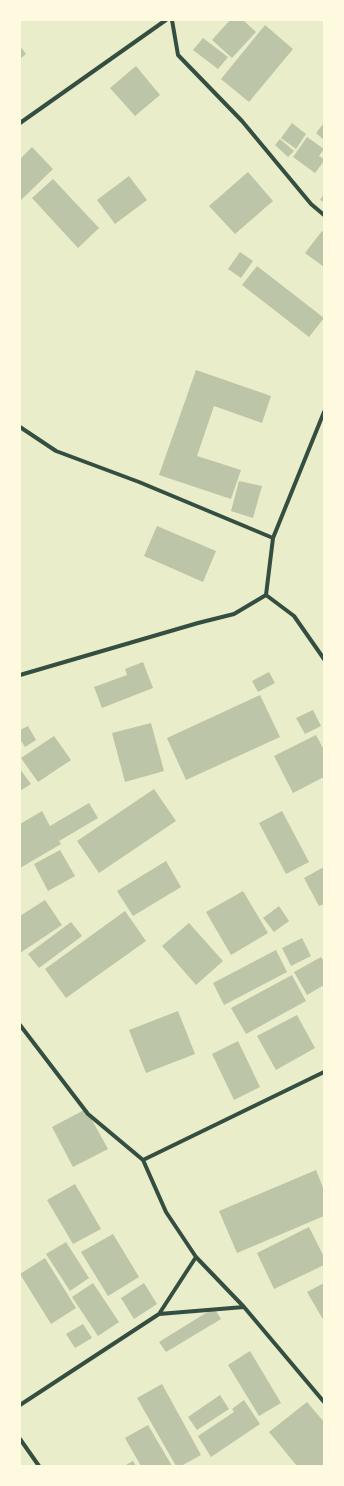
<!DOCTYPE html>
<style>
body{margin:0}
#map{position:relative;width:344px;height:1486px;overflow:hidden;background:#e9edc9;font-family:Manrope,sans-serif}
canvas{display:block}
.frame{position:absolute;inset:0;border:21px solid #fefae0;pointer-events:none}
</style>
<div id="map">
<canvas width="344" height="1486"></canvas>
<div class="frame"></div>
</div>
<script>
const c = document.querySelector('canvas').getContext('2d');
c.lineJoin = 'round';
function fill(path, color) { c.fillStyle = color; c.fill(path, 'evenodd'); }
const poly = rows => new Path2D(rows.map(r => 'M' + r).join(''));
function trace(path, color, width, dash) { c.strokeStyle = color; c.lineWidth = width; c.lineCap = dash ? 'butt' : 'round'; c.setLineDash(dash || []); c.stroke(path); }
const building = poly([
 [230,20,243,20,256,32,232,58,212,40],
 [265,25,293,49,249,102,221,79],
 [203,38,228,57,218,69,193,50],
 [20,46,26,54,20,59],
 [136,66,160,95,135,116,110,88],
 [292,123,306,134,296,149,281,138],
 [324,123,324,140,316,133],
 [307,137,324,149,319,156,324,159,324,161,315,173,293,157],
 [280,139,294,151,288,157,275,145],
 [32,147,53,169,20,201,20,159],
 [248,172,273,201,235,234,209,206],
 [129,176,147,200,115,224,97,200],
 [53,179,99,228,78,248,32,198],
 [324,194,324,202,320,200],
 [322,231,324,233,324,267,305,253],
 [240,252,253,261,241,278,228,269],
 [257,266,324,318,309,337,242,285],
 [196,370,271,396,262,423,214,406,197,456,241,470,231,499,159,475],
 [239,481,262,486,253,518,231,511],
 [157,526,216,551,203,582,144,556],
 [143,662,153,688,102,708,94,687,127,675,125,669],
 [269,672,275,683,258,692,252,681],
 [260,695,280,737,186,780,167,738],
 [313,710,321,726,305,734,296,718],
 [151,723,164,771,125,782,112,733],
 [28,726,36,740,25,747,20,739,20,730],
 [316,735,324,750,324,777,293,793,274,756],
 [54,736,71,760,38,782,21,758],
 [20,769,31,784,20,791],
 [154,789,176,821,99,873,77,841],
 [89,803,98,818,59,841,61,844,20,868,20,824,42,811,50,826],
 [282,811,309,862,286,874,259,823],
 [60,850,75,876,48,891,34,864],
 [166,861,181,887,133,916,117,891],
 [324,867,324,904,319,906,304,878],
 [243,891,268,933,231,955,206,912],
 [45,900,62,925,20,953,20,916],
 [279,906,289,921,274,932,263,918],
 [125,911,146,941,66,998,45,969],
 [71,922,82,936,39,968,28,954],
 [189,923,223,961,196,985,162,946],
 [302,938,311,956,291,966,282,948],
 [276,950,287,972,224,1005,213,983],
 [321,957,324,961,324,985,307,995,294,972],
 [292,975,306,1001,246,1034,231,1008],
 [178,1011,195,1054,146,1073,129,1030],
 [297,1015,315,1048,276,1070,257,1036],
 [238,1041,260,1087,234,1100,212,1054],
 [86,1109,108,1149,73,1167,52,1127],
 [316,1170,324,1190,324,1216,237,1253,219,1211],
 [75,1184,101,1229,73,1244,47,1200],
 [309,1227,324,1257,324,1265,274,1289,257,1253],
 [113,1234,139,1277,108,1296,81,1252],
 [66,1242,89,1278,70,1291,46,1254],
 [45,1258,76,1308,51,1324,20,1274],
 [93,1283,119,1322,98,1336,72,1297],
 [144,1283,157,1304,134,1319,121,1298],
 [324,1283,324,1321,307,1292],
 [214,1308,221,1319,166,1352,159,1342],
 [83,1324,92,1338,75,1348,66,1334],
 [250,1351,281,1403,259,1416,228,1365],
 [162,1384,201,1455,181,1466,176,1466,137,1398],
 [220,1395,229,1409,197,1430,188,1417],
 [244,1400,260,1424,211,1457,198,1436,234,1412,232,1409],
 [307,1402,324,1422,324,1466,297,1466,269,1432],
 [148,1425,172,1466,141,1466,125,1438],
 [133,1461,136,1466,124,1466]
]);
const minor = poly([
 [172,20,178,55,242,121,311,204,324,215],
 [20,123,166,20],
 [20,427,56,451,139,482,273,538],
 [266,595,273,538,324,412],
 [266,595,294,616,324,659],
 [20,675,198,623,234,614,266,595],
 [20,1025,88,1114,143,1160,166,1212,196,1257,244,1307,324,1402],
 [143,1160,324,1072],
 [159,1314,244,1307],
 [20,1405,159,1314,196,1257],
 [20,1439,39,1466]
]);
fill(building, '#bcc5a7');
trace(minor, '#344e41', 4);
</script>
